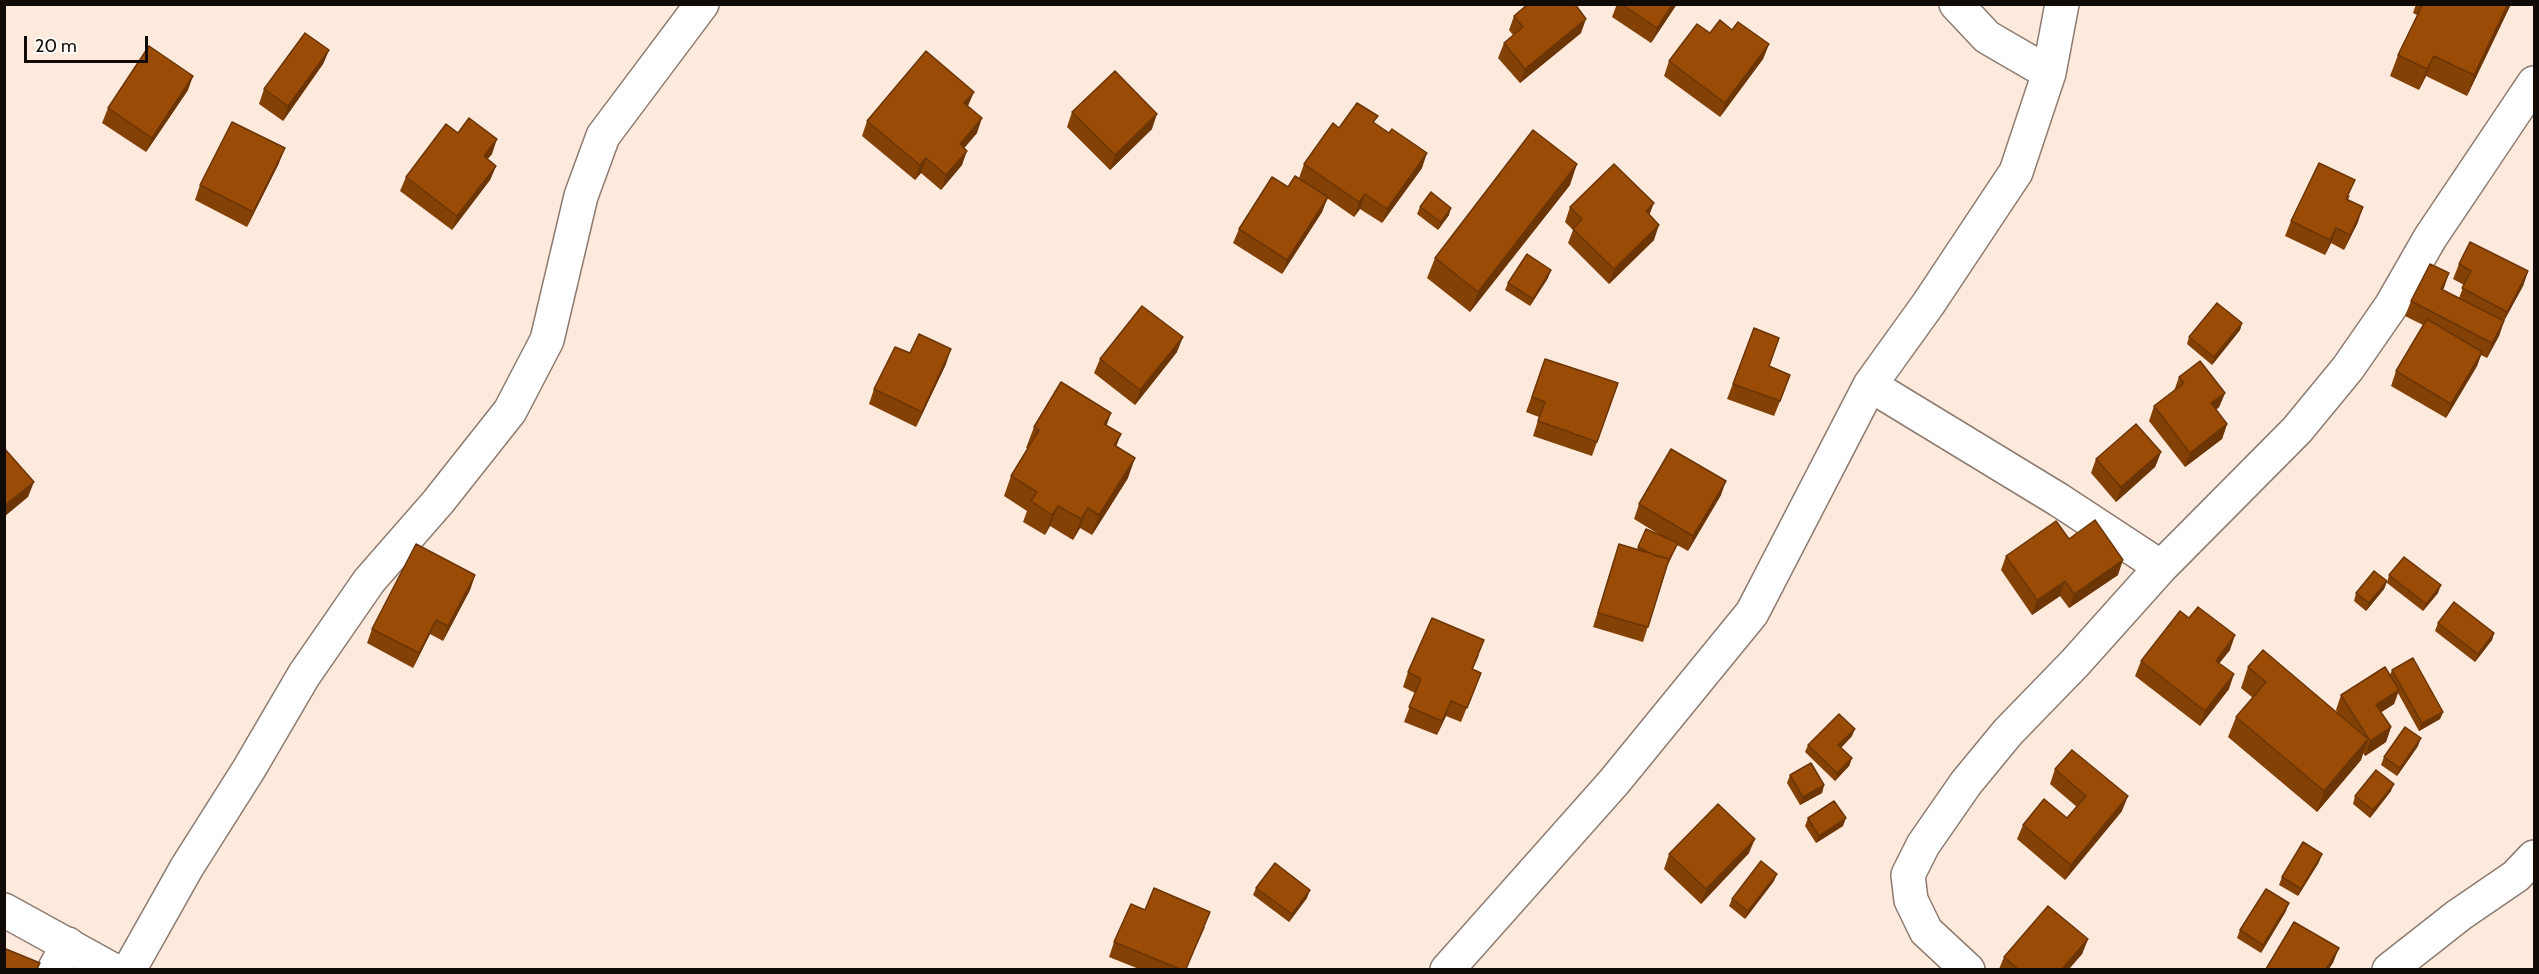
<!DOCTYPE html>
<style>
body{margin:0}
#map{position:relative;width:2539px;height:974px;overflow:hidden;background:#fee9dd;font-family:Cabin,sans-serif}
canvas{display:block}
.frame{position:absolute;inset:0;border:6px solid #110b07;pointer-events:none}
.scale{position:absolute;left:24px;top:36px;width:124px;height:27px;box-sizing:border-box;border:3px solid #110b07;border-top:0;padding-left:8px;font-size:18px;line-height:21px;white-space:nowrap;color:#110b07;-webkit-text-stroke:4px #fefaf7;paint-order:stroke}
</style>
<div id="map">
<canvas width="2539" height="974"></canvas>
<div class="frame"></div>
<div class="scale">20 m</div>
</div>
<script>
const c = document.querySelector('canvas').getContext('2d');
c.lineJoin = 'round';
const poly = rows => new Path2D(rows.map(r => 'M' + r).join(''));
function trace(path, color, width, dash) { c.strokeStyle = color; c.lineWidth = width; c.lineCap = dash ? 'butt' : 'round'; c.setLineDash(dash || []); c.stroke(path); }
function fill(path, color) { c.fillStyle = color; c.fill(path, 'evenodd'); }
const street = poly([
 [1956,4,1987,37,2049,73],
 [1870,385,2059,500,2161,567],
 [4,910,113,970],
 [54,970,68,944],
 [129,970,187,867,249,769,304,675,369,581,438,502,510,411,547,340,581,196,603,136,702,4],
 [1447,970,1614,782,1752,613,1870,385,1929,303,2016,172,2049,73,2062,4],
 [1968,970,1926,931,1911,900,1908,875,1923,845,1966,783,2008,732,2075,663,2161,567,2297,430,2348,368,2391,306,2430,238,2534,83],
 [2389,970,2459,915,2516,876,2534,857]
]);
const wall = poly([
 [1617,4,1677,4,1651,43,1612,17],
 [2416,4,2511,4,2467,96,2426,76,2419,90,2390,76,2398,55,2417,15,2413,13],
 [1514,16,1581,33,1520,83,1498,58,1504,43,1513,35,1509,30],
 [1732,30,1769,44,1763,59,1720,117,1664,76,1669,61,1710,33],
 [329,50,323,64,283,121,259,104,264,89],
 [188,90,146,152,102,123,108,108],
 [968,107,977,133,964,148,962,165,941,190,921,173,915,180,862,136,867,121],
 [1072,112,1152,129,1110,170,1067,127],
 [1375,124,1422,168,1382,223,1360,209,1354,217,1327,198,1322,212,1282,274,1233,243,1239,229,1299,178,1304,164,1339,128],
 [458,133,492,154,487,159,496,166,490,180,452,230,400,191,406,177],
 [279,163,247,227,195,200,200,185],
 [1570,185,1470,312,1427,278,1435,258],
 [2350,195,2348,200,2358,222,2344,250,2331,243,2325,255,2285,236,2291,221],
 [1420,207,1449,215,1438,230,1417,214],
 [1570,207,1649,215,1654,240,1609,284,1568,243,1573,230,1565,222],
 [2459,264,2528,271,2523,286,2504,321,2499,336,2487,358,2481,355,2477,366,2446,418,2391,386,2396,371,2423,325,2405,316,2411,301,2443,290,2459,298,2464,285,2453,279],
 [1548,278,1530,306,1505,290,1508,283],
 [2242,323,2240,330,2212,365,2187,344,2189,337],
 [1754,328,1769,366,1785,389,1774,416,1727,399],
 [1177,352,1135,405,1094,373,1100,359],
 [1545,359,1618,383,1592,456,1533,436,1539,417,1526,412],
 [946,364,916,427,869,404,874,389],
 [2179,377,2225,393,2219,407,2216,410,2227,424,2222,439,2185,467,2149,421,2154,406,2174,391],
 [1106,425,1116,446,1128,478,1092,535,1080,528,1073,540,1050,526,1045,535,1023,522,1027,511,1004,496,1011,476,1028,448,1026,448,1034,427],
 [2161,452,2155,467,2116,502,2091,473,2096,459],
 [1721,495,1688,551,1677,545,1667,567,1643,642,1593,627,1619,544,1637,550,1638,547,1665,538,1634,519,1639,504],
 [2069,539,2118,575,2069,608,2060,596,2032,615,2001,570,2006,556],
 [475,575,470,590,443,641,430,634,413,668,367,643,372,629],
 [2389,575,2438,593,2423,611,2387,583],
 [2387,581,2384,589,2366,611,2354,601,2356,593],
 [2189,618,2230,650,2219,663,2229,689,2200,726,2135,676,2141,661],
 [2438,623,2494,633,2492,640,2475,662,2435,631],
 [1479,655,1473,669,1481,673,1461,722,1446,716,1437,735,1404,722,1415,693,1403,687,1408,672],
 [2248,667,2338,714,2336,710,2341,695,2390,675,2392,670,2443,712,2440,719,2419,731,2398,693,2394,704,2381,712,2391,727,2386,742,2365,756,2363,753,2361,760,2317,812,2228,737,2236,717,2253,698,2241,688],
 [1852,736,1841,748,1852,758,1849,766,1835,781,1805,752,1808,745],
 [2418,746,2397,776,2381,765,2384,757],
 [2055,769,2122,811,2065,880,2017,839,2023,825,2067,818,2077,807,2050,784],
 [1790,775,1824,785,1822,793,1800,805,1787,783],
 [2391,791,2370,818,2353,804,2355,796],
 [1808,818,1843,826,1816,843,1805,826],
 [1749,853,1701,904,1664,869,1669,854],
 [2319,862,2298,896,2279,885,2282,877],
 [1774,881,1745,919,1729,906,1732,899],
 [1256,888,1307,898,1289,922,1253,895],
 [1145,910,1205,927,1186,969,1139,969,1109,957,1114,942],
 [2286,911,2261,953,2237,938,2240,930],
 [2088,939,2082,954,2069,969,1999,969,2004,957]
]);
const shadedWall = poly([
 [1673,4,1677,4,1651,43,1657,28],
 [2508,4,2511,4,2467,96,2474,75],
 [1586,19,1581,33,1520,83,1525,69],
 [1769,44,1763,59,1720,117,1725,103],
 [329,50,323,64,283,121,288,106],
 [2434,56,2426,76,2419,90,2427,69],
 [193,76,188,90,146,152,152,138],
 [974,92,968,106,964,103],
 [1157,114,1152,129,1110,170,1115,155],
 [982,118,977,133,955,159,960,144],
 [497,139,492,154,478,171,484,156],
 [285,148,279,163,247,227,253,212],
 [967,151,962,165,941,190,946,175],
 [1427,153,1422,168,1382,223,1387,209],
 [926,158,921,173,915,180,920,165],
 [1577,164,1570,185,1470,312,1478,292],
 [496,166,490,180,452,230,457,216],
 [1365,194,1360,209,1354,217,1359,202],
 [1328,197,1322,212,1282,274,1287,260],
 [1654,203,1648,218,1646,211],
 [2363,207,2358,222,2344,250,2350,235],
 [1451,208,1449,215,1438,230,1441,222],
 [1659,225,1654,240,1609,284,1614,269],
 [2336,228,2331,243,2325,255,2330,240],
 [1551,270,1548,278,1530,306,1533,299],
 [2528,271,2523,286,2501,326,2507,312],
 [2449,273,2444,288,2436,303,2441,289],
 [2504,321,2499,336,2487,358,2492,343],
 [2242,323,2240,330,2212,365,2214,357],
 [1183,337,1177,352,1135,405,1140,390],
 [951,349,946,364,916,427,922,412],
 [2482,352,2477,366,2446,418,2451,404],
 [2225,393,2219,407,2206,418,2211,403],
 [1111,413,1104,433,1104,424],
 [2227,424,2222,439,2185,467,2190,453],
 [1121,434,1113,455,1114,445],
 [2161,452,2155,467,2116,502,2121,487],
 [1135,458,1128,478,1092,535,1099,515],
 [1726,481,1721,495,1688,551,1693,536],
 [34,482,28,497,4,517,4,506],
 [1058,506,1050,526,1045,535,1052,515],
 [1088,508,1080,528,1073,540,1081,519],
 [2123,560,2118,575,2069,608,2074,594],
 [475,575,470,590,443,641,448,626],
 [2065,581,2060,596,2032,615,2037,600],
 [2387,581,2384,589,2366,611,2369,603],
 [2441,585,2438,593,2423,611,2426,604],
 [436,620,430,634,413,668,419,653],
 [2494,633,2492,640,2475,662,2478,654],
 [2235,635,2230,650,2210,675,2216,661],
 [2234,674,2229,689,2200,726,2205,711],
 [2399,690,2394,704,2371,719,2376,705],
 [1451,701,1446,716,1437,735,1442,721],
 [2443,712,2440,719,2419,731,2422,723],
 [2391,727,2386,742,2365,756,2370,741],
 [1855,729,1852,736,1836,753,1838,745],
 [2421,738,2418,746,2397,776,2400,768],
 [2368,739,2361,760,2317,812,2324,791],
 [1852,758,1849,766,1835,781,1837,773],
 [2394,784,2391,791,2370,818,2373,810],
 [1824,785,1822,793,1800,805,1803,797],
 [2128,796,2122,811,2065,880,2071,865],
 [1846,818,1843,826,1816,843,1819,836],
 [1755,839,1749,853,1701,904,1706,889],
 [2322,854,2319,862,2298,896,2301,889],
 [1777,874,1774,881,1745,919,1748,911],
 [1310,890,1307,898,1289,922,1292,914],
 [2289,903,2286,911,2261,953,2263,945],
 [2088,939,2082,954,2069,969,2062,969],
 [2339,948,2333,963,2329,969,2326,969]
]);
const building = poly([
 [1528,4,1575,4,1586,19,1525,69,1504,43,1523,27,1514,16,1528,4],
 [1621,4,1673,4,1657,28,1621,4],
 [2423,4,2508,4,2474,75,2434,56,2427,69,2398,55,2423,4],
 [1720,20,1732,30,1738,22,1769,44,1725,103,1669,61,1697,24,1710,33,1720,20],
 [305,33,329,50,288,106,264,89,305,33],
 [149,46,193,76,152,138,108,108,149,46],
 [926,51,974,92,964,103,982,118,960,144,967,151,946,175,926,158,920,165,867,121,926,51],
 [1115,71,1157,114,1115,155,1072,112,1115,71],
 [1357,103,1378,116,1373,122,1389,133,1392,129,1427,153,1387,209,1365,194,1359,202,1304,164,1333,123,1339,128,1357,103],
 [469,118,497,139,484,156,496,166,457,216,406,177,446,124,458,133,469,118],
 [232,122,285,148,253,212,200,185,232,122],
 [1533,130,1577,164,1478,292,1435,258,1533,130],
 [2319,163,2355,180,2346,199,2363,207,2350,235,2336,228,2330,240,2291,221,2319,163],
 [1614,164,1654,203,1646,211,1659,225,1614,269,1573,229,1582,219,1570,207,1614,164],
 [1295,176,1328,197,1287,260,1239,229,1272,177,1288,187,1295,176],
 [1431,192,1451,208,1441,222,1420,207,1431,192],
 [2470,242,2528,271,2507,312,2462,288,2471,271,2459,264,2470,242],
 [1527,254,1551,270,1533,299,1508,283,1527,254],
 [2430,264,2449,273,2441,289,2504,321,2492,343,2411,301,2430,264],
 [2217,303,2242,323,2214,357,2189,337,2217,303],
 [1142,306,1183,337,1140,390,1100,359,1142,306],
 [2427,319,2482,352,2451,404,2396,371,2427,319],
 [1754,328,1779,338,1769,366,1790,375,1780,401,1733,384,1754,328],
 [919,334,951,349,922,412,874,389,895,347,910,353,919,334],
 [1545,359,1618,383,1597,442,1538,421,1545,402,1532,397,1545,359],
 [2200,361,2225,393,2211,403,2227,424,2190,453,2154,406,2184,383,2179,377,2200,361],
 [1061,382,1111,413,1104,424,1121,434,1114,445,1135,458,1099,515,1088,508,1081,519,1058,506,1052,515,1031,501,1037,492,1011,476,1039,430,1034,427,1061,382],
 [2136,424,2161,452,2121,487,2096,459,2136,424],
 [4,448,34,482,4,506,4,448],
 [1671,449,1726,481,1693,536,1639,504,1671,449],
 [2095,520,2123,560,2074,594,2065,581,2037,600,2006,556,2056,521,2069,539,2095,520],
 [1646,529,1678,543,1668,562,1669,559,1656,556,1638,547,1646,529],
 [416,544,475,575,448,626,436,620,419,653,372,629,416,544],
 [1619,544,1669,559,1648,627,1598,613,1619,544],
 [2404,557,2441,585,2426,604,2389,575,2404,557],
 [2374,571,2387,581,2369,603,2356,593,2374,571],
 [2454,602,2494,633,2478,654,2438,623,2454,602],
 [2198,607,2235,635,2216,661,2234,674,2205,711,2141,661,2180,611,2189,618,2198,607],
 [1432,618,1484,640,1472,669,1481,673,1467,708,1451,701,1442,721,1409,707,1421,679,1408,672,1432,618],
 [2263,650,2368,739,2324,791,2236,717,2266,682,2248,667,2263,650],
 [2413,658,2443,712,2422,723,2392,670,2413,658],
 [2385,667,2399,690,2376,705,2391,727,2370,741,2341,695,2385,667],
 [1839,714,1855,729,1838,745,1852,758,1837,773,1808,745,1839,714],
 [2405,727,2421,738,2400,768,2384,757,2405,727],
 [2072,750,2128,796,2071,865,2023,825,2044,799,2067,818,2086,796,2055,769,2072,750],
 [1811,763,1824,785,1803,797,1790,775,1811,763],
 [2376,770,2394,784,2373,810,2355,796,2376,770],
 [1834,801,1846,818,1819,836,1808,818,1834,801],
 [1718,804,1755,839,1706,889,1669,854,1718,804],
 [2303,842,2322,854,2301,889,2282,877,2303,842],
 [1761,861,1777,874,1748,911,1732,899,1761,861],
 [1275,863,1310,890,1292,914,1256,888,1275,863],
 [1154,888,1210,912,1186,969,1180,969,1114,942,1131,904,1145,910,1154,888],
 [2266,889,2289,903,2263,945,2240,930,2266,889],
 [2048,906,2088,939,2062,969,2018,969,2004,957,2048,906],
 [2294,922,2339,948,2326,969,2266,969,2294,922],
 [6,949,40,963,37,969,4,969,4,953,6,949]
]);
trace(street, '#8d7b70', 36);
trace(street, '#fff', 33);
fill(wall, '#844106');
fill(shadedWall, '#6c3505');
fill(building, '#9a4c07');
trace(building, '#6c3505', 1.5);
</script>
